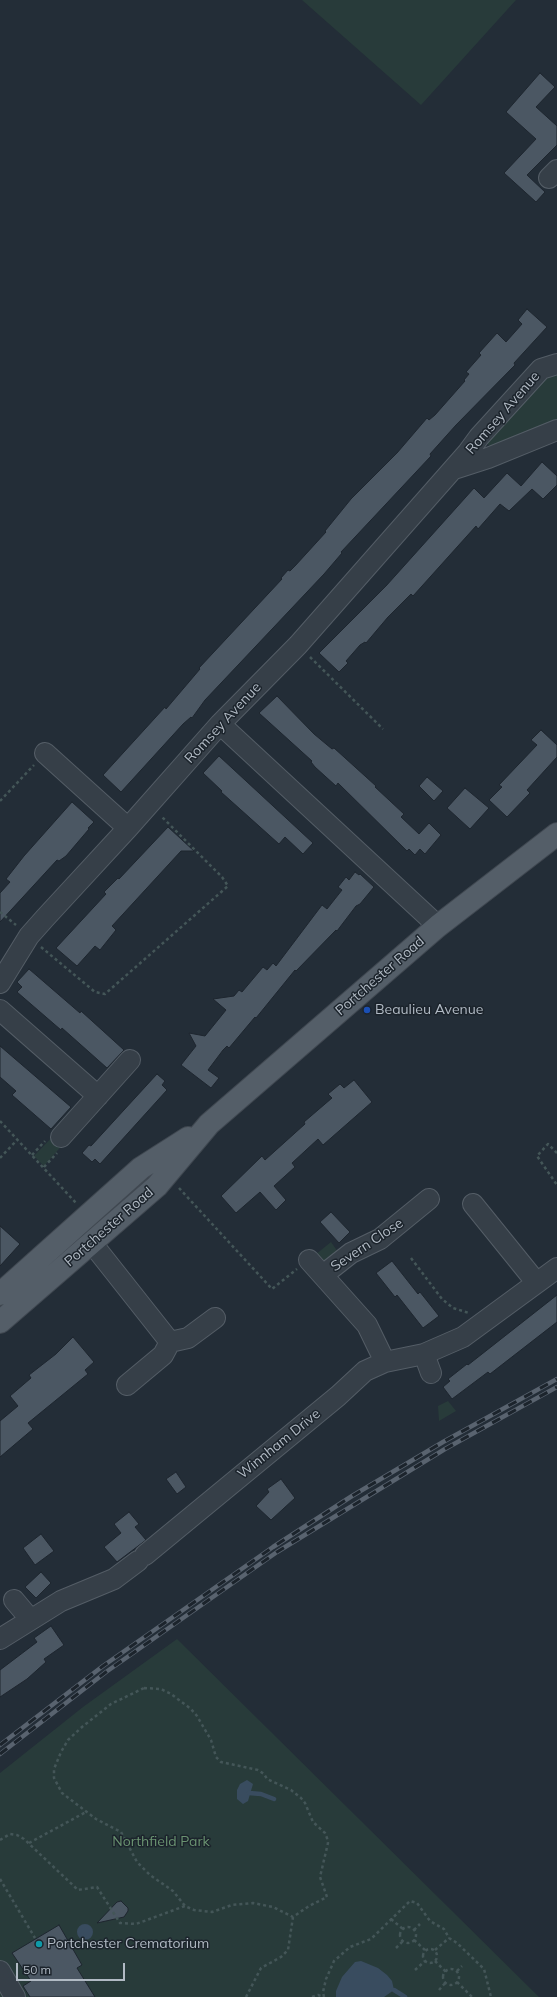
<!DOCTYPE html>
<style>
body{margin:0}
#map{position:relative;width:557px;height:1997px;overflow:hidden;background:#232d37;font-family:Mulish,sans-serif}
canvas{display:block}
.scale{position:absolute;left:16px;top:1963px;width:109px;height:18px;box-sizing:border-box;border:2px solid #b1bac4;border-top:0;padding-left:5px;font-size:12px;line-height:14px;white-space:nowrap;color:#b1bac4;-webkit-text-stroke:3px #1c242c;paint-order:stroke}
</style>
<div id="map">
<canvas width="557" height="1997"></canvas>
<div class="scale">50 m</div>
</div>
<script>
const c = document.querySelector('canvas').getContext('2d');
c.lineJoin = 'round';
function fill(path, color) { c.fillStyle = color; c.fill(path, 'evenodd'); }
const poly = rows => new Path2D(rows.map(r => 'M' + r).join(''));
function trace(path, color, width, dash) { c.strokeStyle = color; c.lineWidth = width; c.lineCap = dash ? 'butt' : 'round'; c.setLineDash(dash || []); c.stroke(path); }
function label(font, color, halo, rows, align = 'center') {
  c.font = font + ' Mulish,sans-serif'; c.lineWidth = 3; c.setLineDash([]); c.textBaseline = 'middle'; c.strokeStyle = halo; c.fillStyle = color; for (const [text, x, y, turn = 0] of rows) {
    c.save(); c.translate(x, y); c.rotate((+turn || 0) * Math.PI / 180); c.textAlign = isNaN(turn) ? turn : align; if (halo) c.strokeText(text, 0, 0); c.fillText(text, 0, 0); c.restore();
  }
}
const green = poly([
 [302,0,516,0,421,105],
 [557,370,557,424,490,447,487,443,545,374],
 [56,1133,65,1142,44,1166,34,1156],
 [331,1242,338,1252,325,1263,315,1255],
 [448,1401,456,1411,439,1421,438,1406],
 [177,1639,539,1997,0,1997,0,1773,83,1707]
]);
const water = poly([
 [247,1780,253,1784,248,1801,243,1804,237,1799,237,1790,240,1784],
 '77 1932a8 8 0 1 1 16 0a8 8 0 1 1-16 0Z',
 [361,1961,378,1968,387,1975,392,1981,394,1990,384,1997,336,1997,336,1991,342,1977,355,1962]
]);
const stream = poly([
 [249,1793,261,1794,274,1799],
 [394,1990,405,1997]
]);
const building = poly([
 [540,73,555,87,536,107,557,126,557,145,527,175,545,192,536,202,504,173,536,139,506,112,540,73],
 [527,309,547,327,514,363,515,365,456,425,430,454,431,456,341,552,342,553,324,574,205,700,192,718,191,717,183,724,121,792,103,775,165,707,166,709,200,669,199,668,282,579,281,578,288,570,290,571,295,566,326,532,325,531,351,499,397,453,427,418,429,420,435,415,465,381,464,380,469,374,466,372,481,355,479,353,497,333,506,342,522,324,518,320,527,309],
 [542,462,557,476,557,485,543,499,532,489,509,511,500,504,478,529,476,526,413,596,411,594,388,617,366,643,365,642,360,645,346,661,348,663,339,672,319,653,386,586,474,488,484,498,507,473,521,486,542,462],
 [277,696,314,734,332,749,334,748,376,786,375,787,404,814,401,817,419,834,429,823,441,835,425,854,420,849,415,855,409,849,407,851,338,783,336,786,315,767,311,762,312,761,259,713,277,696],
 [541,730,557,745,557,757,527,790,530,793,507,817,489,800,502,787,499,785,537,745,531,740,541,730],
 [219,756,313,843,303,854,285,837,279,844,221,792,222,791,203,773,219,756],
 [427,777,443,791,434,801,419,786,427,777],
 [465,788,489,808,470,829,447,808,465,788],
 [72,802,94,822,88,828,89,829,66,856,59,861,57,860,0,922,0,893,10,882,6,879,24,856,72,802],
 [168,827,194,851,181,851,112,926,116,930,100,950,95,946,77,966,56,948,106,894,104,892,118,878,119,879,168,827],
 [355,872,359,875,360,874,374,887,360,904,356,906,337,931,336,930,296,971,295,970,256,1018,255,1017,229,1048,227,1046,223,1050,208,1070,219,1078,211,1088,181,1065,196,1046,189,1033,205,1036,226,1010,213,999,234,996,239,990,242,992,263,967,267,970,273,963,276,966,322,905,327,909,342,890,338,887,346,877,349,880,355,872],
 [29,969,80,1013,81,1011,124,1050,107,1068,62,1028,61,1030,17,992,22,987,17,982,29,969],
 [0,1046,71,1107,51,1129,12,1095,16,1091,0,1077,0,1046],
 [157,1074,165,1081,162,1085,167,1090,100,1164,95,1159,92,1162,82,1153,89,1145,91,1146,157,1074],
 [354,1080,372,1102,323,1145,318,1139,292,1163,295,1167,274,1186,286,1200,276,1210,260,1192,236,1213,221,1196,262,1156,265,1160,305,1124,304,1122,332,1098,328,1094,340,1084,344,1088,354,1080],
 [331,1212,350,1232,339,1243,320,1222,331,1212],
 [0,1226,20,1244,0,1266,0,1226],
 [392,1261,418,1294,420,1292,439,1316,423,1328,397,1295,395,1297,376,1273,392,1261],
 [557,1295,557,1322,490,1374,488,1372,452,1399,443,1387,450,1381,448,1379,467,1364,468,1365,557,1295],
 [73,1337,94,1362,85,1370,88,1374,28,1423,33,1429,0,1457,0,1421,18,1406,10,1396,31,1378,29,1375,56,1354,73,1337],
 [176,1472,186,1487,177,1494,166,1479,176,1472],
 [281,1479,295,1498,271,1520,256,1506,269,1492,267,1489,281,1479],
 [129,1512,139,1524,135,1527,146,1540,117,1562,104,1547,121,1533,114,1524,129,1512],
 [41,1534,54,1551,35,1565,23,1548,41,1534],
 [41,1572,51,1583,36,1598,25,1587,41,1572],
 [51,1626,64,1645,44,1659,46,1662,27,1679,0,1697,0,1670,37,1642,34,1638,51,1626],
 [121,1901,128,1908,128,1911,124,1917,97,1923,117,1902,121,1901],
 [59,1925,82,1965,77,1968,95,1997,30,1997,23,1986,31,1981,12,1953,59,1925]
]);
const path = poly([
 [310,657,383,729],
 [0,801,34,765],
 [0,912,16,925],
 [41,947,95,992,105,994,228,886,222,877,161,816],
 [0,1121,76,1203],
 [557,1153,548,1144,537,1156,557,1185],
 [32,1155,45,1141],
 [0,1158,18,1139],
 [44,1167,57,1153],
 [179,1188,272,1289,297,1269],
 [411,1258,442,1299,453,1308,469,1313],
 [144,1688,161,1689,171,1694,191,1709,197,1716,211,1740,216,1757,221,1762,258,1770,264,1774,267,1779,291,1790,301,1798,305,1803,313,1822,325,1833,327,1838,328,1843,320,1877,327,1897,309,1906,293,1917,273,1907,253,1903,232,1905,212,1912,194,1910,185,1906,173,1891,150,1875,137,1862,121,1832,96,1819,62,1793,54,1778,54,1769,61,1752,68,1740,82,1727,111,1704,144,1688],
 [0,1840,10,1834,17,1835,24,1839,78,1890,97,1887,120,1923,136,1924,185,1906],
 [29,1843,86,1812],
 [0,1879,35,1938],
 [391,1919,403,1929],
 '400 1935a8 8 0 1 1 16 0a8 8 0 1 1-16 0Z',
 [414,1930,420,1924],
 [414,1940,425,1950],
 [396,1948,403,1941],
 '423 1956a7 7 0 1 1 14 0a7 7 0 1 1-14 0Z',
 [435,1950,449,1938],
 [435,1961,446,1972],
 '443 1977a8 8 0 1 1 16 0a8 8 0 1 1-16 0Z',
 [415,1970,425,1961],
 [457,1971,462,1966],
 [457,1982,472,1997],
 [439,1990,446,1982],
 [246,1997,261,1968,281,1957,288,1950,293,1917],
 [312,1997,318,1995,324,1997],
 [324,1997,323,1992,326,1979,334,1961,350,1947,371,1939,410,1901,417,1903,430,1921,444,1929,449,1938,457,1943,484,1969,491,1997]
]);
const minor = poly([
 [549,178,557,170],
 [454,469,488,458,557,430],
 [220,724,438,926],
 [45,753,128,828],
 [0,983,29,936,45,918,128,828,220,724,298,645,468,452,479,437,541,369,557,364],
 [0,1010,98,1096],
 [61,1137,130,1060],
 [473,1204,536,1282],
 [91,1242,170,1342,188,1338,215,1318],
 [309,1260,367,1325,385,1362],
 [323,1275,351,1253,380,1239,429,1199],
 [424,1354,431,1373],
 [127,1385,163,1355,170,1342],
 [145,1555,338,1396,365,1371,385,1362,424,1354,463,1337,557,1268],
 [14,1600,30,1619],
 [0,1639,61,1601,114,1579,138,1561],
 [0,1971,15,1997]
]);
const major = poly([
 [0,1294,141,1168,188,1138],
 [0,1322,157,1186,209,1124,438,926,557,834]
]);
const rail = poly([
 [0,1745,103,1666,273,1547,352,1496,443,1442,557,1379],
 [0,1754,106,1672,277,1552,445,1449,557,1387]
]);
const markers = [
 [367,1010,4,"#1a4fb4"],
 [39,1944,4,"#0f9aa8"]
];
const streetNames = [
 ["Romsey Avenue",503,413,-49],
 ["Romsey Avenue",223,723,-47],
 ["Portchester Road",380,976,-41],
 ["Portchester Road",109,1227,-41],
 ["Severn Close",367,1245,-34],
 ["Winnham Drive",279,1444,-39]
];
const poiNames = [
 ["Beaulieu Avenue",375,1010],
 ["Portchester Crematorium",47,1944]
];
const parkNames = [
 ["Northfield Park",161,1842]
];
fill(green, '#283b3a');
fill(water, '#394c5f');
trace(stream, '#394c5f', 4.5);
fill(building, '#4b5763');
trace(building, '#1e262f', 1);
trace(minor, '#545d66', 22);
trace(major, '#404851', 24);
trace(path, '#445658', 2.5, [3, 3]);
trace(minor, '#363f48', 20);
trace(major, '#545e68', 22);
trace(rail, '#59636f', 4.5);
trace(rail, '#1c242c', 3, [9]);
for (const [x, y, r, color] of markers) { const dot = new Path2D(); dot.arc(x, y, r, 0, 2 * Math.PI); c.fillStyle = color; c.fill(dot); trace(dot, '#1c242c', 1.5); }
label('14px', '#b1bac4', '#1c242c', streetNames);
label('14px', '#b1bac4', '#1c242c', poiNames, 'left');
label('14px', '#6a9371', '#1c242c', parkNames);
</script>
